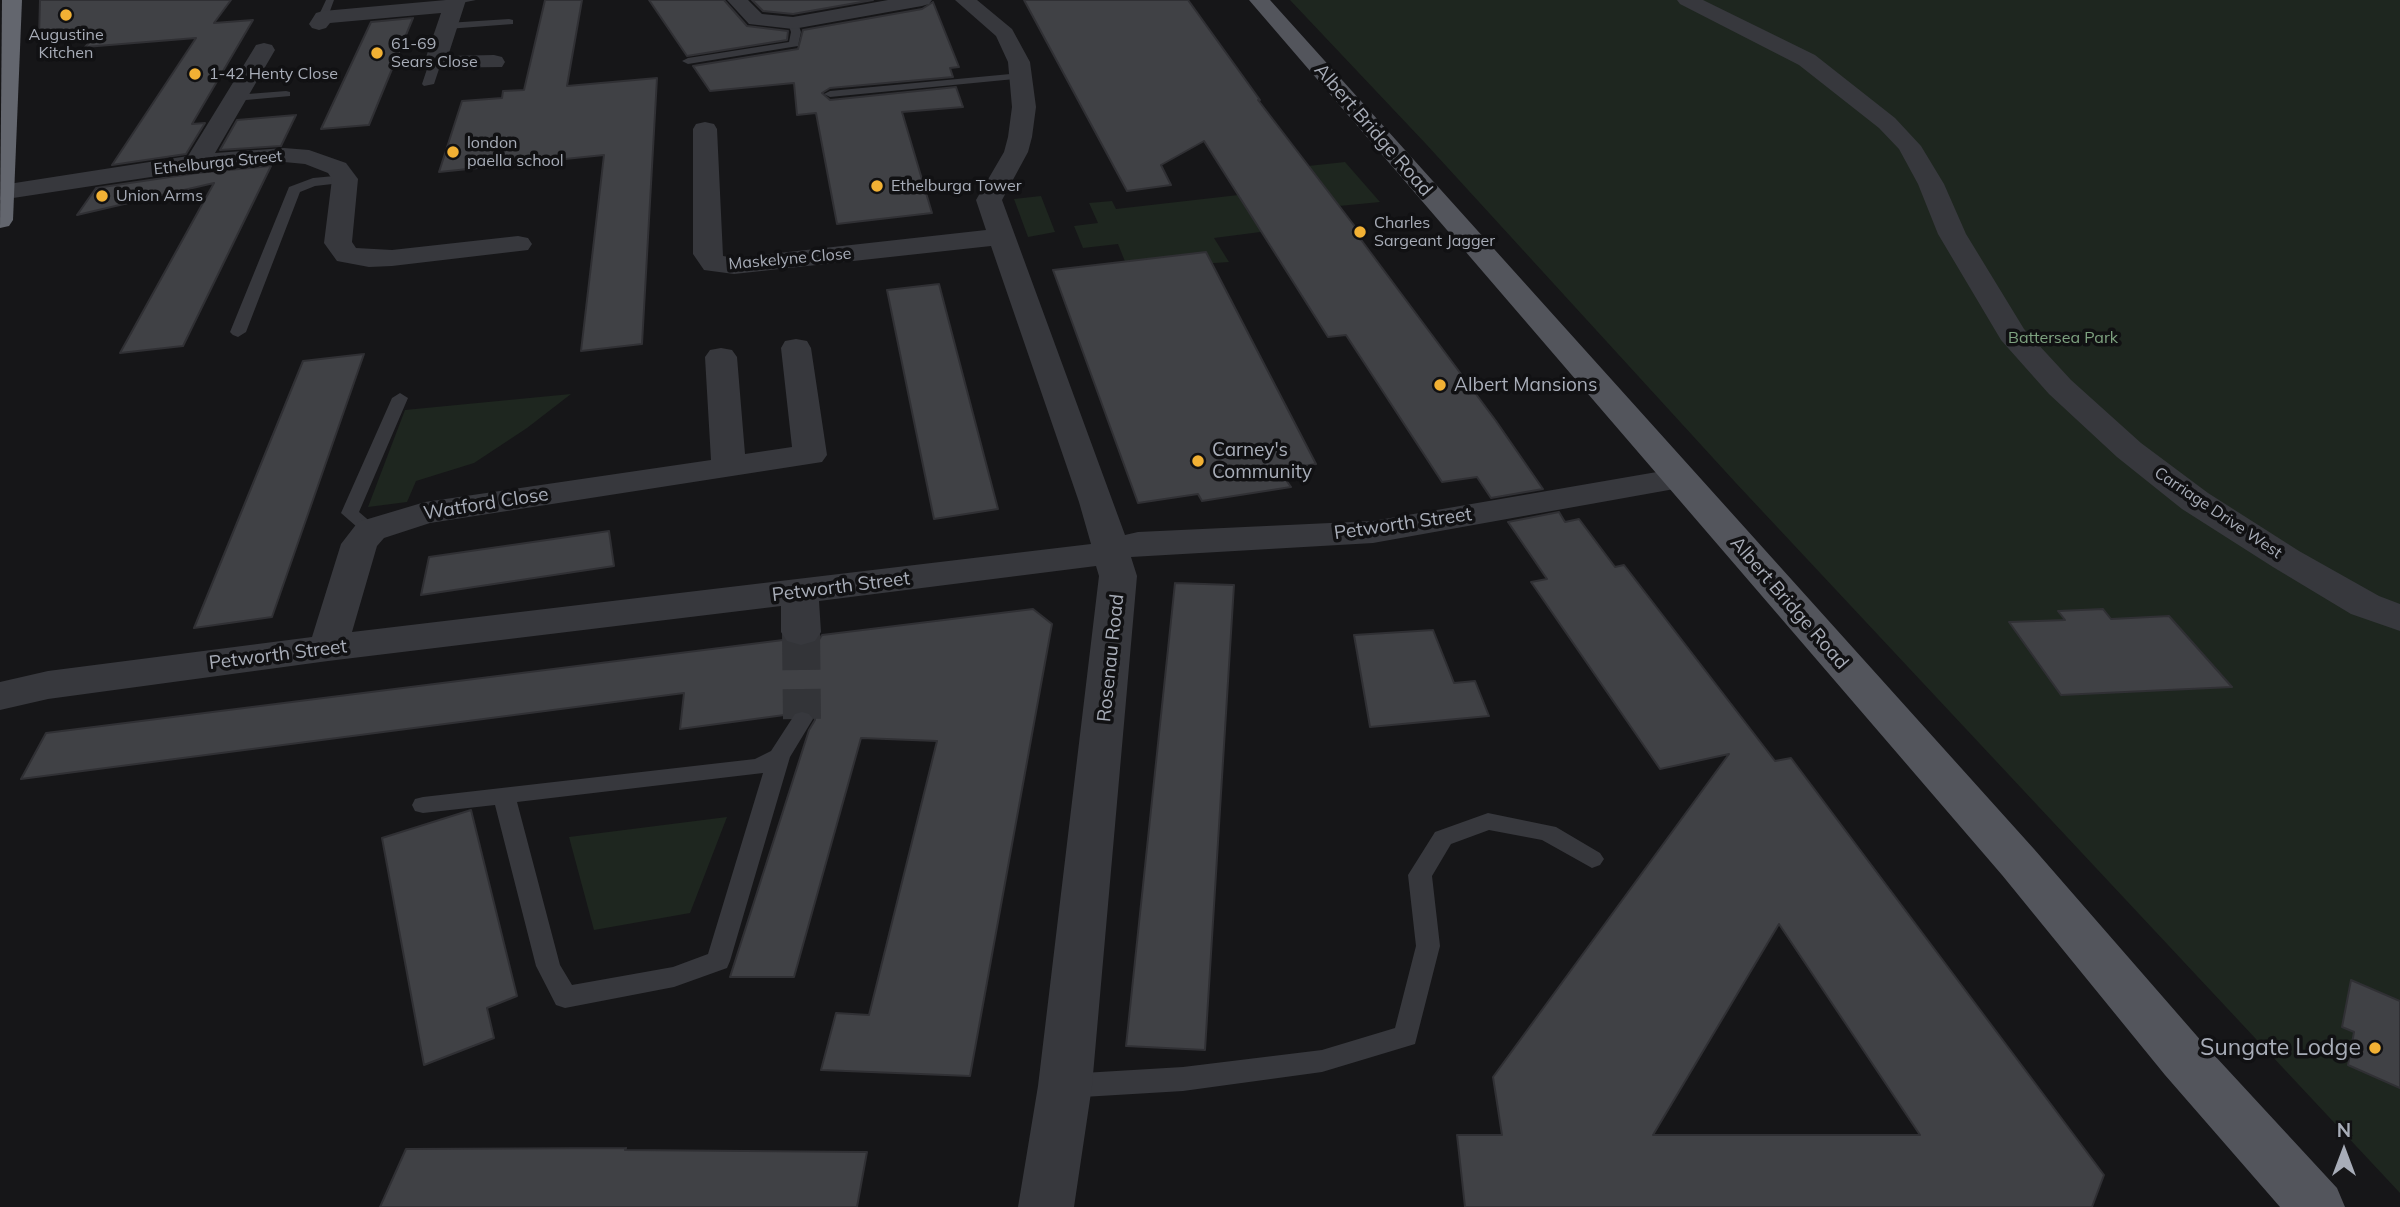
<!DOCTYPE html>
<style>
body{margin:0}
#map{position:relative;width:2400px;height:1207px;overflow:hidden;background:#161618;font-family:Mulish,sans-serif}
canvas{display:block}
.north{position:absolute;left:2309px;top:1116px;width:70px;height:70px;-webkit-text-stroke:5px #111113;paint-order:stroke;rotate:0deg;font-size:19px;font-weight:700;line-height:28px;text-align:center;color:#a8adb8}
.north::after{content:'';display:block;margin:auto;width:24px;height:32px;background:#a8adb8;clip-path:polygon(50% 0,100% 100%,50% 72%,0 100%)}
</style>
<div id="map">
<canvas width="2400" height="1207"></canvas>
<div class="north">N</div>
</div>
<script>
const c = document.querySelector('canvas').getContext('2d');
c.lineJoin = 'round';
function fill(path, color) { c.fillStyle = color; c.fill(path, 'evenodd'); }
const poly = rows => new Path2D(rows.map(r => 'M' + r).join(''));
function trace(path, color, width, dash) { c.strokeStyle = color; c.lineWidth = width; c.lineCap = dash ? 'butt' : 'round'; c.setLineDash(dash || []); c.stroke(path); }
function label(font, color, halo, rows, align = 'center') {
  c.font = font + ' Mulish,sans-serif'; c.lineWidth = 7; c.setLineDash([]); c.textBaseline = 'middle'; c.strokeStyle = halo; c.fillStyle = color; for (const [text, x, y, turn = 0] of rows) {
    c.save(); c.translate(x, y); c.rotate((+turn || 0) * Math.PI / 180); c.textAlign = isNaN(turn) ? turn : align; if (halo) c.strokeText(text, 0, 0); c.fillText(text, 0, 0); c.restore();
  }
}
const green = poly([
 [1290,0,2400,0,2400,1193,1735,482,1426,144],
 [1345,162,1380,202,1298,210,1307,226,1214,238,1229,262,1128,269,1118,244,1083,248,1074,226,1098,223,1089,203,1112,201,1116,209,1256,193,1308,166],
 [1041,196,1055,232,1028,237,1014,199],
 [571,394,527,428,474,463,416,481,407,502,368,507,405,410],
 [727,817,690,913,594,930,569,837]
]);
const building = poly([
 [40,0,231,0,214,23,253,20,192,124,205,123,186,154,112,165,196,38,85,47,99,32,39,38,40,0],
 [545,0,582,0,567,86,657,78,642,344,581,351,604,155,439,172,462,101,502,98,503,91,524,90,545,0],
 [649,0,724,0,747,26,788,31,787,40,687,56,649,0],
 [752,0,873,0,793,14,763,11,752,0],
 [1024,0,1188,0,1260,100,1258,100,1363,237,1359,237,1496,421,1543,489,1491,498,1477,477,1442,482,1346,335,1328,337,1204,141,1161,165,1171,185,1127,191,1024,0],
 [933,2,959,67,950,68,953,77,830,88,822,93,830,100,956,87,963,107,902,112,932,213,837,224,816,113,797,115,794,83,710,91,693,66,798,49,803,30,922,9,933,2],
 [413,18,369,125,321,129,371,22,413,18],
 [296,115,281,146,220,150,237,120,296,115],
 [271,166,183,346,120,353,214,183,77,215,96,188,197,173,271,166],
 [1206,252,1316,464,1279,470,1291,487,1202,501,1198,494,1138,503,1053,270,1206,252],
 [939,284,998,509,934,519,887,290,939,284],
 [364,354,272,617,194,628,303,361,364,354],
 [1559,512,1565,522,1579,519,1615,567,1624,565,1775,761,1791,758,2104,1175,2092,1207,1465,1207,1457,1135,1502,1135,1493,1077,1729,754,1660,769,1531,582,1547,579,1508,522,1559,512],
 [1779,924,1920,1135,1653,1135,1779,924],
 [609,531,614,566,421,595,429,557,609,531],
 [1175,583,1234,585,1205,1050,1126,1046,1175,583],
 [1033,609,1052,624,970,1076,821,1070,836,1013,869,1015,937,741,861,738,794,977,730,977,809,730,815,720,815,711,801,709,792,714,680,729,684,693,21,779,46,733,783,640,802,648,816,644,822,635,1033,609],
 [2103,609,2111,619,2169,616,2232,687,2061,695,2009,622,2065,620,2058,611,2103,609],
 [1433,630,1454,683,1475,681,1489,716,1370,727,1354,635,1433,630],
 [471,810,517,996,487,1008,494,1038,424,1065,382,838,471,810],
 [2351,980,2400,1001,2400,1088,2348,1065,2354,1032,2342,1027,2351,980],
 [626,1148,625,1150,867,1152,857,1207,380,1207,406,1149,626,1148]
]);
const streetTunnel = poly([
 [801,632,802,719]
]);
const lane = poly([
 [334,0,327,19,319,19,318,17,326,0,334,0],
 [452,0,476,0,456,4,452,0],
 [509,19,513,20,513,24,447,29,442,26,447,23,509,19],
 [793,20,798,23,801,32,798,46,688,64,682,61,688,58,789,42,791,32,788,23,793,20],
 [435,60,441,63,434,84,424,86,422,84,429,63,435,60],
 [1021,73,1027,76,1025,78,830,97,824,94,830,91,1021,73],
 [286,91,290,92,290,96,235,101,229,98,235,95,286,91],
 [345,175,350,176,350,182,315,186,300,192,246,332,238,337,233,335,230,332,289,187,313,178,345,175],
 [400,393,408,398,359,512,380,530,371,535,365,534,341,513,392,398,400,393],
 [802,712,809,714,813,719,790,757,730,961,727,968,674,987,565,1008,556,1005,536,966,495,805,423,813,415,811,412,805,415,799,423,797,755,759,771,751,795,714,802,712],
 [763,773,708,954,673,967,572,985,560,965,517,802,763,773],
 [1488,813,1556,827,1600,853,1604,859,1600,865,1592,868,1542,840,1489,830,1451,844,1432,876,1440,946,1415,1044,1322,1072,1183,1091,1066,1098,1057,1094,1053,1086,1057,1078,1066,1074,1183,1067,1322,1050,1395,1028,1416,946,1408,875,1435,832,1488,813]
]);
const street = poly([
 [446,0,466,0,448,56,494,55,502,57,505,62,502,67,427,68,424,63,441,13,330,23,326,28,319,30,312,28,309,24,316,13,323,11,446,0],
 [727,0,748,0,762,14,793,17,888,0,932,0,929,4,922,6,793,29,749,24,727,0],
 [955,0,977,0,1012,29,1030,62,1036,107,1032,137,1028,152,1002,200,1125,535,1138,532,1373,521,1680,468,1692,471,1697,478,1692,485,1680,488,1373,543,1131,557,1137,576,1092,1086,1074,1207,1018,1207,1038,1086,1099,576,1096,566,819,601,821,632,815,641,801,645,787,641,781,632,781,606,328,661,48,699,0,710,0,682,48,671,312,637,341,544,358,522,425,502,711,460,705,357,710,350,721,348,732,350,737,357,745,454,792,447,781,348,785,341,796,339,807,341,811,348,827,455,822,462,430,523,384,538,377,546,352,632,1091,544,1079,502,991,246,734,274,704,270,693,254,693,129,696,124,705,122,714,124,717,129,723,256,734,258,986,230,976,200,1004,152,1008,137,1012,107,1008,62,996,36,955,0],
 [1677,0,1703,0,1815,55,1895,118,1921,146,1944,184,1966,234,2024,329,2071,380,2141,443,2208,493,2299,551,2379,596,2400,604,2400,631,2351,614,2273,567,2182,509,2117,457,2049,394,2001,340,1938,234,1918,184,1899,149,1879,128,1799,65,1680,4,1677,0],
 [264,43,272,45,275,50,215,153,284,148,309,150,346,163,358,179,352,242,356,248,392,250,518,236,528,238,532,244,528,250,392,266,369,267,337,261,324,243,332,179,328,173,305,164,284,162,197,170,0,200,2,185,188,156,253,50,256,45,264,43]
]);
const primary = poly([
 [1249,0,1270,0,2034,849,2203,1043,2337,1188,2345,1207,2280,1207,2165,1075,2002,875,1249,0]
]);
const highway = poly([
 [2,0,22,0,13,220,9,226,0,228,2,0]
]);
const markers = [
 [66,15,7,"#f2b134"],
 [377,53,7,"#f2b134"],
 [195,74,7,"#f2b134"],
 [453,152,7,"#f2b134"],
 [877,186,7,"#f2b134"],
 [102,196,7,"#f2b134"],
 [1360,232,7,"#f2b134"],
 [1440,385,7,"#f2b134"],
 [1198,461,7,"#f2b134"],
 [2375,1048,7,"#f2b134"]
];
const farPoinames = [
 ["Augustine",66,35,"center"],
 ["Kitchen",66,53,"center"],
 ["61-69",391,44],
 ["Sears Close",391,62],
 ["1-42 Henty Close",209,74],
 ["london",467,143],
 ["paella school",467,161],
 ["Ethelburga Tower",891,186],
 ["Union Arms",116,196],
 ["Charles",1374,223],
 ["Sargeant Jagger",1374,241]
];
const farStreetnames = [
 ["Ethelburga Street",218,163,-6],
 ["Maskelyne Close",790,259,-5],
 ["Carriage Drive West",2218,513,34]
];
const farParknames = [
 ["Battersea Park",2063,338]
];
const streetNames = [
 ["Albert Bridge Road",1373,130,49],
 ["Watford Close",486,504,-9],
 ["Petworth Street",1403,524,-8],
 ["Petworth Street",841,587,-7],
 ["Albert Bridge Road",1789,603,49],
 ["Petworth Street",278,655,-7],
 ["Rosenau Road",1111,658,-84]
];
const poiNames = [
 ["Albert Mansions",1454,385],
 ["Carney's",1212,450],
 ["Community",1212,472]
];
const nearPoinames = [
 ["Sungate Lodge",2361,1048]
];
fill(green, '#1e261f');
fill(building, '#404145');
trace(building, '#303034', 2);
trace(streetTunnel, '#333438', 38, [38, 19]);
fill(lane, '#37383d');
fill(street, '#37383d');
fill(primary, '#53555c');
fill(highway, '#63666e');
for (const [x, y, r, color] of markers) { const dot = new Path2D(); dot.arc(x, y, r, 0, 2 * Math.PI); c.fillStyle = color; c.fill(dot); trace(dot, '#111113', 2.5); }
label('16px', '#a8adb8', '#111113', farPoinames, 'left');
label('16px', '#a8adb8', '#111113', farStreetnames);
label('16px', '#7fa381', '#111113', farParknames);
label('19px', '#a8adb8', '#111113', streetNames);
label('19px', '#a8adb8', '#111113', poiNames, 'left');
label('23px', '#a8adb8', '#111113', nearPoinames, 'right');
</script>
